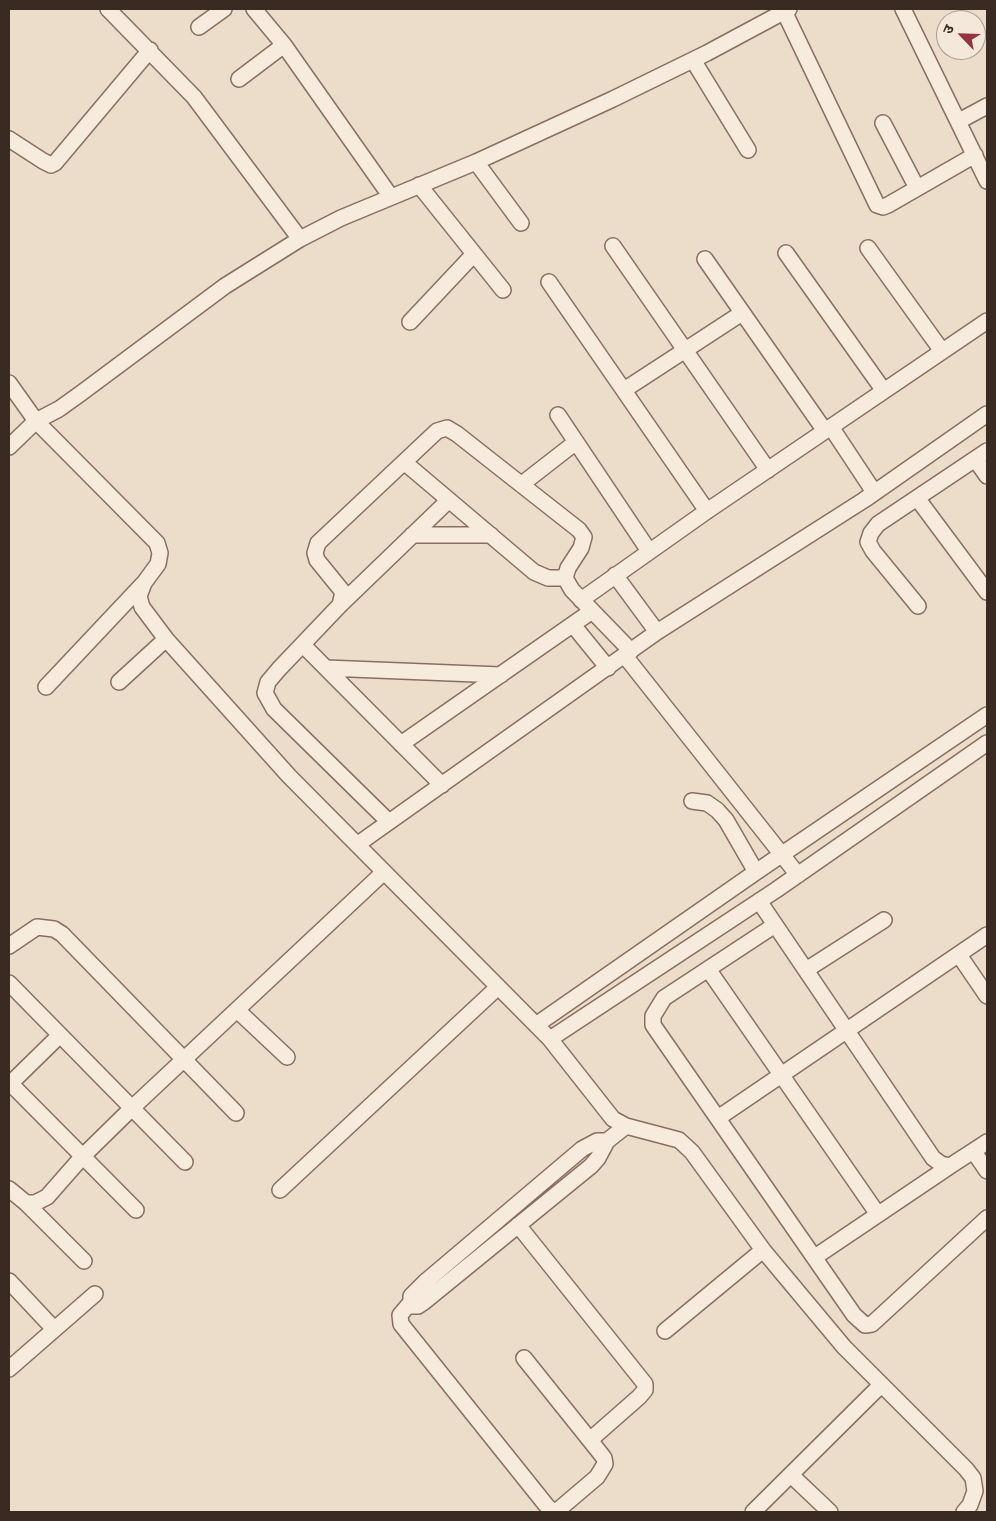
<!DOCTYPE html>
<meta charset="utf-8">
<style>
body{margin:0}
#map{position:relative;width:996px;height:1521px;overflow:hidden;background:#ecddca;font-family:Lora,"Noto Sans Devanagari",serif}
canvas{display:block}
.frame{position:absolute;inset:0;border:10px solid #392a22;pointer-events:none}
.north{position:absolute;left:936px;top:10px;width:50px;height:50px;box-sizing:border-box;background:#f4e8da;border:1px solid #a99c90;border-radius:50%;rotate:294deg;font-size:14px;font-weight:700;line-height:20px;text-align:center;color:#392a22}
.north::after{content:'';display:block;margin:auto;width:18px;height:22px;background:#933443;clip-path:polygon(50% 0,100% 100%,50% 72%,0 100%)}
</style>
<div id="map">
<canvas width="996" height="1521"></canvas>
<div class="frame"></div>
<div class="north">उ</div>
</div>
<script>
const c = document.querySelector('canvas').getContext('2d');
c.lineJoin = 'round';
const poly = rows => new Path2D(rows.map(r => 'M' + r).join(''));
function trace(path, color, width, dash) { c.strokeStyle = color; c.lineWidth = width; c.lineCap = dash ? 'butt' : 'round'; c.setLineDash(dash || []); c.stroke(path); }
const minor = poly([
 [108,9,194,97,300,239],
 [254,9,284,45,391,197],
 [783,9,877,205,883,207,888,205,975,155],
 [903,9,987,181],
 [199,27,224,9],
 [693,60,748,150],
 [239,79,284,45],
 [959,121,987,106],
 [883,123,917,188],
 [9,139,43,161,51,165,55,163,150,50],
 [476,162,521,223],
 [419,185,503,290],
 [613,246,768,470],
 [868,248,942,351],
 [786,253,884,391],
 [705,259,825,431],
 [549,282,707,511],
 [410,322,474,254],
 [9,383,36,421,157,543,160,553,158,564,144,583,139,596,142,607,166,639,289,776,550,1039,613,1119,626,1126,679,1140,692,1152,763,1250,844,1347,966,1469,973,1478,975,1491,970,1505,964,1512],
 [624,390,742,313],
 [558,415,649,551],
 [831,427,874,492],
 [9,447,36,421,59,409,80,394,225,286,300,239,341,218,476,162,613,99,707,53,789,9],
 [975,459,987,476],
 [404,462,534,572,548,578,565,578],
 [522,484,576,442],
 [917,498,987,592],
 [412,535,491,535],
 [615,575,657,632],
 [581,600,707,511,987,321],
 [340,605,449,500],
 [918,606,873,551,868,542,871,533,878,524,987,451],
 [573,625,608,668],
 [303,645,442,785],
 [625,656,798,875],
 [326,668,501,675],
 [119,682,166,639],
 [46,687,143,584],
 [401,744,592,611],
 [692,801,707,803,717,810,726,820,756,872],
 [389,822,274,709,265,693,268,682,279,669,340,605,343,592,317,560,315,553,318,543,437,431,447,428,457,434,579,530,584,537,581,548,568,568,565,578,572,590,631,651],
 [358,844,657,632,864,500,987,414],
 [759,901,933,1158,941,1164,950,1166,987,1142],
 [775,925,664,998,653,1016,653,1025,854,1315,865,1325,872,1324,987,1218],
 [9,946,37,927,54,929,62,934,236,1113],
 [959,955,987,996],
 [708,969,877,1213],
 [806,970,884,920],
 [9,983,185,1162],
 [237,1010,287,1057],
 [536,1025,756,872,987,715],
 [550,1039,776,890,987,743],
 [9,1082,136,1210],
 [11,1083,60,1035],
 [718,1118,987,935],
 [974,1152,987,1171],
 [9,1189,26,1203,35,1203,47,1197,83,1156,132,1108,384,872],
 [280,1190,498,987],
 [26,1203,84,1261],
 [518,1225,645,1384,645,1390,639,1397,590,1440],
 [815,1257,950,1166],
 [9,1281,54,1329],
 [411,1302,413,1306,418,1306,424,1302,591,1166,598,1158,607,1141,626,1126],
 [665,1331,763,1250],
 [524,1358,597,1449,604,1458,605,1464,597,1477,557,1511,551,1510,546,1505,401,1324,400,1315,411,1302,411,1296,425,1282,582,1149,597,1141,607,1141],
 [9,1369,95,1294],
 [791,1475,830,1512],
 [753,1512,881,1385]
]);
trace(minor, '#886f60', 18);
trace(minor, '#f7ebdd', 15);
</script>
